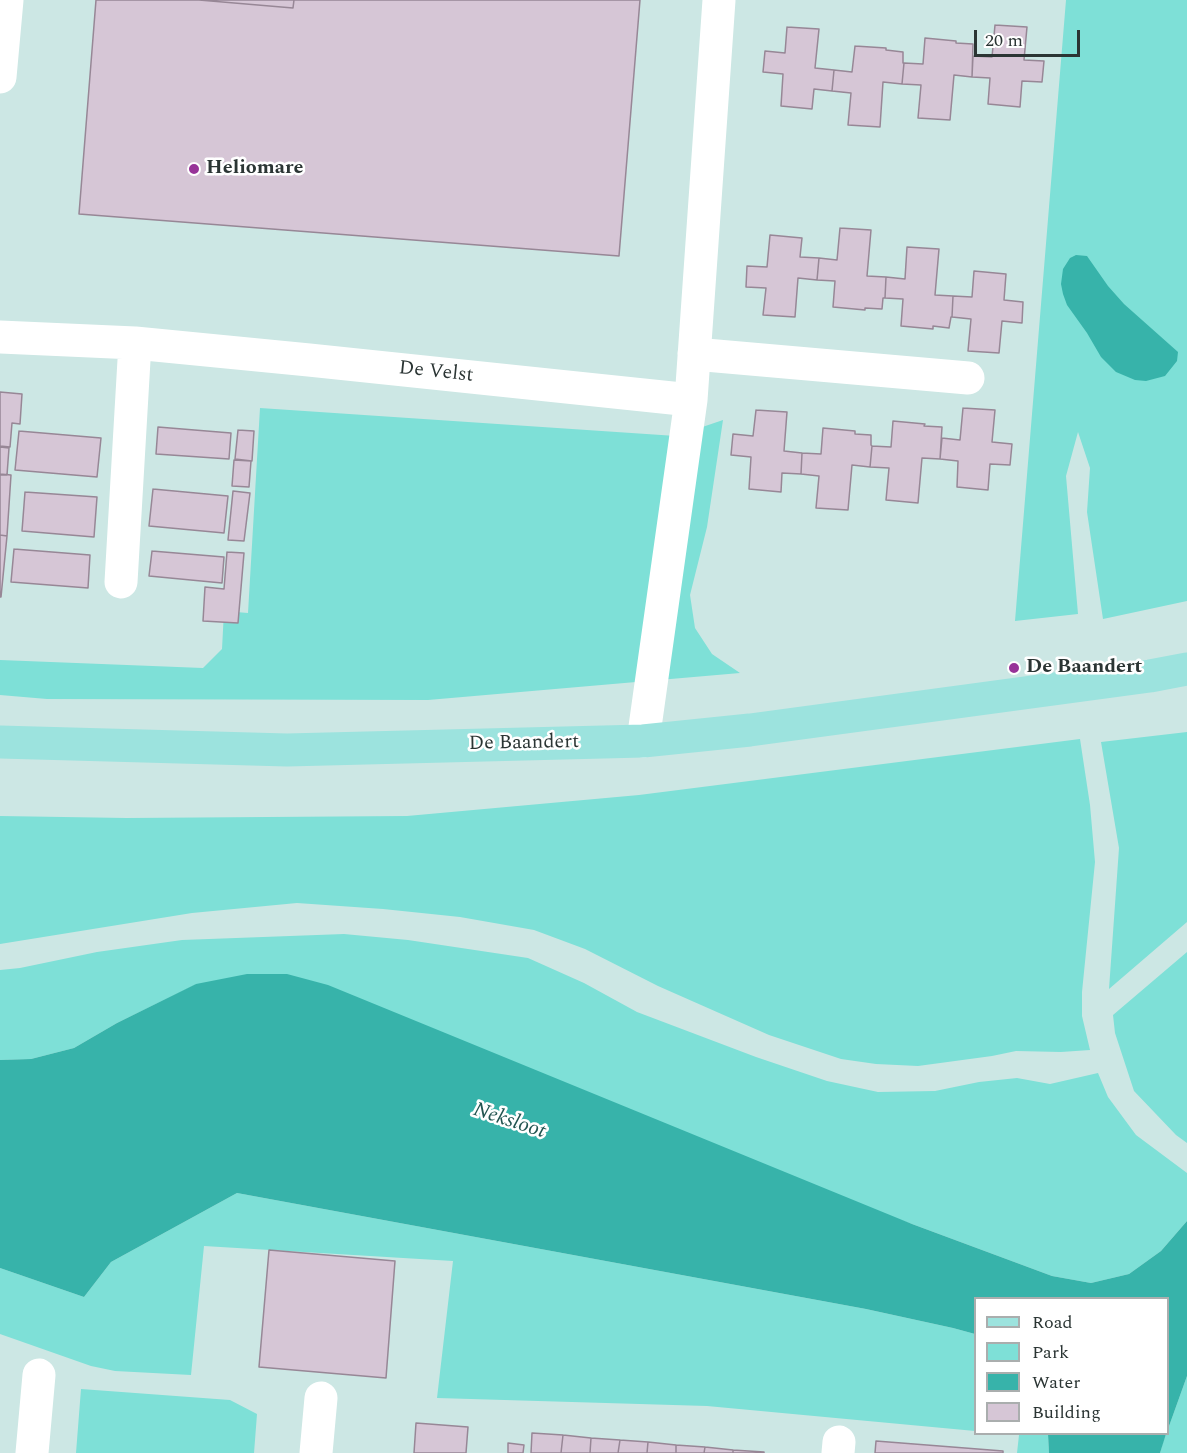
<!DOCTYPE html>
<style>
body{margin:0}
#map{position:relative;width:1187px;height:1453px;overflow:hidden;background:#cce7e4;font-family:Spectral,serif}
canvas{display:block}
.legend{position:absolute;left:974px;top:1297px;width:195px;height:138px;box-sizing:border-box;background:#fff;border:2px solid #aaaeae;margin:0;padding:8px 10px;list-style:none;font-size:18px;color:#2b3534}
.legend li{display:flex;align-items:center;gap:12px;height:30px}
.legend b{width:30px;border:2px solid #aaaeae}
.scale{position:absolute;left:974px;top:30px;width:106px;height:27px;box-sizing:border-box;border:3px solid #2b3534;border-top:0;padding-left:8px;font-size:18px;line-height:21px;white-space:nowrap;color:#2b3534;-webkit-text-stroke:4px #fff;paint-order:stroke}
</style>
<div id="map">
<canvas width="1187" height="1453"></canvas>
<ul class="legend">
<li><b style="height:8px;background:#9ce3de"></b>Road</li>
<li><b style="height:16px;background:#7ee0d7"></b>Park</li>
<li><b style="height:16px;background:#37b3aa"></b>Water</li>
<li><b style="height:16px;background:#d6c6d6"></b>Building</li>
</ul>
<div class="scale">20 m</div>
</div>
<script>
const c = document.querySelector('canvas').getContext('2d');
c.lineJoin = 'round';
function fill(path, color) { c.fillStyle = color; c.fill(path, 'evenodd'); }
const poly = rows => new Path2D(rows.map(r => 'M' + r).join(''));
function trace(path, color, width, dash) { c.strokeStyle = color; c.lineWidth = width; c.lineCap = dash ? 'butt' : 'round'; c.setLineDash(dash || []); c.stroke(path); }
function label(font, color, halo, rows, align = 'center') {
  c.font = font + ' Spectral,serif'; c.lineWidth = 5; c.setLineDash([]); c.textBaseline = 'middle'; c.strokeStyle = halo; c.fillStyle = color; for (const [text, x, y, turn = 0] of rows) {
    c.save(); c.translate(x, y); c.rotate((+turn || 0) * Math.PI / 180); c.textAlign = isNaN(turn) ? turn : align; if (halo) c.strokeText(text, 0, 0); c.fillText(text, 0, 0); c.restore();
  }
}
const green = poly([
 [1066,0,1187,0,1187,601,1103,619,1087,512,1090,468,1078,432,1066,476,1078,614,1015,621],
 [260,408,676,436,723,420,707,527,690,595,695,628,712,654,740,673,428,700,47,699,0,695,0,660,203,668,222,649,224,611,248,613],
 [1187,732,1187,922,1109,989,1119,848,1101,742],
 [1080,739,1090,805,1095,862,1082,992,1082,1016,1090,1050,1061,1052,1016,1051,992,1056,918,1066,876,1064,841,1059,769,1035,658,986,585,949,534,930,460,917,383,909,297,903,192,913,0,944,0,816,127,818,407,816,639,795],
 [344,934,408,940,528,958,584,983,637,1012,756,1057,827,1081,878,1092,935,1091,979,1082,1017,1078,1050,1084,1098,1073,1108,1097,1136,1135,1187,1173,1187,1221,1161,1251,1129,1274,1091,1283,1052,1276,912,1224,197,984,117,1023,74,1048,31,1059,0,1060,0,970,20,968,97,952,182,940],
 [1187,952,1187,1143,1176,1135,1134,1091,1115,1033,1113,1015],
 [237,1193,866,1309,953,1328,975,1334,975,1431,707,1406,437,1398,453,1261,204,1246,191,1375,115,1371,91,1366,0,1334,0,1268,84,1297,111,1262],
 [1187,1376,1187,1453,1160,1453,1163,1442,1166,1434,1168,1434,1168,1429],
 [81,1389,230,1400,257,1414,254,1453,76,1453],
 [1001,1434,1048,1434,1049,1453,1017,1453,1019,1435]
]);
const water = poly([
 [1076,255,1087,256,1108,286,1124,304,1178,352,1177,361,1165,376,1146,381,1135,380,1116,372,1101,357,1087,333,1067,305,1063,294,1061,284,1063,269,1070,258],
 [247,974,287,974,328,985,912,1224,1052,1276,1091,1283,1129,1274,1161,1251,1187,1221,1187,1376,1168,1429,1168,1298,976,1298,975,1334,953,1328,866,1309,237,1193,111,1262,84,1297,0,1268,0,1060,31,1059,74,1048,117,1023,196,984],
 [1048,1434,1166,1434,1160,1453,1049,1453]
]);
const building = poly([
 [96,0,199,0,293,8,294,0,640,0,619,256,79,214,96,0],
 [199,0,294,0,293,8,199,0],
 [995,25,1027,27,1024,60,1044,61,1042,82,1022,81,1020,107,988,104,990,78,972,77,973,56,992,57,995,25],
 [787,27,819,29,815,68,834,70,832,91,814,89,812,109,781,106,783,74,763,72,765,51,785,53,787,27],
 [925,38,956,41,956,43,973,44,972,77,954,75,950,120,918,118,921,85,902,84,904,63,923,64,925,38],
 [855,46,886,48,886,50,903,52,903,63,904,63,902,84,883,82,880,127,848,125,851,93,832,91,834,70,852,72,855,46],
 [840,228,871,230,867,276,886,277,885,298,883,298,882,309,865,308,865,310,833,307,835,281,817,280,819,258,837,260,840,228],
 [770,235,802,238,800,257,819,258,817,280,798,278,795,317,763,315,766,288,746,287,747,266,767,267,770,235],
 [907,247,939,249,935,295,953,296,952,317,951,317,949,328,933,326,933,329,901,326,903,299,885,298,886,277,905,279,907,247],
 [974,271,1006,274,1004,300,1023,302,1022,323,1002,321,999,353,968,351,971,319,952,317,953,296,972,297,974,271],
 [0,392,22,394,20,424,12,423,10,447,0,446,0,392],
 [963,408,995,410,992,442,1012,444,1010,465,990,464,988,490,957,487,958,461,940,459,942,438,960,440,963,408],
 [756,410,787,412,784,451,802,453,801,474,782,473,781,492,749,489,751,457,731,455,733,434,753,436,756,410],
 [893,421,925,424,924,426,942,427,940,459,922,458,918,503,886,500,889,468,870,467,872,446,891,447,893,421],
 [158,427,231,433,229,459,156,454,158,427],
 [823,428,855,431,855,434,871,435,871,445,872,446,870,467,852,465,848,510,816,508,819,476,801,474,802,453,821,454,823,428],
 [238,430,254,431,252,461,235,459,238,430],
 [19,431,101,438,97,477,15,470,19,431],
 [0,447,9,448,7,475,0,475,0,447],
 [234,460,251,461,249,487,232,486,234,460],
 [0,474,11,475,7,536,0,535,0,474],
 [153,489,228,496,224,533,149,526,153,489],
 [233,491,250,493,244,541,228,540,233,491],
 [25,492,97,497,94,537,22,531,25,492],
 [0,535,7,536,1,597,0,597,0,535],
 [14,549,90,555,88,588,11,582,14,549],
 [152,551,224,557,222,583,149,576,152,551],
 [227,552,244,553,238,623,203,621,205,587,224,589,227,552],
 [269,1250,395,1261,386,1378,259,1367,269,1250],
 [416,1423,468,1427,466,1453,414,1453,416,1423],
 [532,1433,563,1435,561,1453,531,1453,532,1433],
 [563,1435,591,1438,590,1453,561,1453,563,1435],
 [591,1438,620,1440,618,1453,590,1453,591,1438],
 [620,1440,648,1442,647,1453,618,1453,620,1440],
 [876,1441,1003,1451,1003,1453,875,1453,876,1441],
 [648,1442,676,1445,676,1453,647,1453,648,1442],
 [508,1443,524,1445,523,1453,508,1453,508,1443],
 [676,1445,705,1447,704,1453,676,1453,676,1445],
 [705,1447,733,1450,733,1453,704,1453,705,1447],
 [733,1450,764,1452,764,1453,733,1453,733,1450]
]);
const minor = poly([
 [0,77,7,0],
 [0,337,135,343,309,360,691,400,719,0],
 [694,354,968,378],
 [121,582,135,343],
 [643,741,691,400],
 [32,1453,39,1375],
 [316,1453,321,1398],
 [838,1453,839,1442]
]);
const major = poly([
 [0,742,287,750,643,741,750,730,1150,676,1187,669]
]);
const markers = [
 [194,169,6,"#973398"],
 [1014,668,6,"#973398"]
];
const poiNames = [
 ["Heliomare",206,169],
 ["De Baandert",1026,668]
];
const streetNames = [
 ["De Velst",436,373,6],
 ["De Baandert",524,744,-1]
];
const waterNames = [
 ["Neksloot",509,1122,18]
];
fill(green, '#7ee0d7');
fill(water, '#37b3aa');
fill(building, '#d6c6d6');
trace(building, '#978796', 1.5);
trace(minor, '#fff', 33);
trace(major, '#9ce3de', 33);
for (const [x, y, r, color] of markers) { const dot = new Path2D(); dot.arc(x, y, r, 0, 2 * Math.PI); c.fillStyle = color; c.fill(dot); trace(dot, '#fff', 2); }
label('bold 20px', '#2b3534', '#fff', poiNames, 'left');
label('20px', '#2b3534', '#fff', streetNames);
label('italic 21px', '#225551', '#fff', waterNames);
</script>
